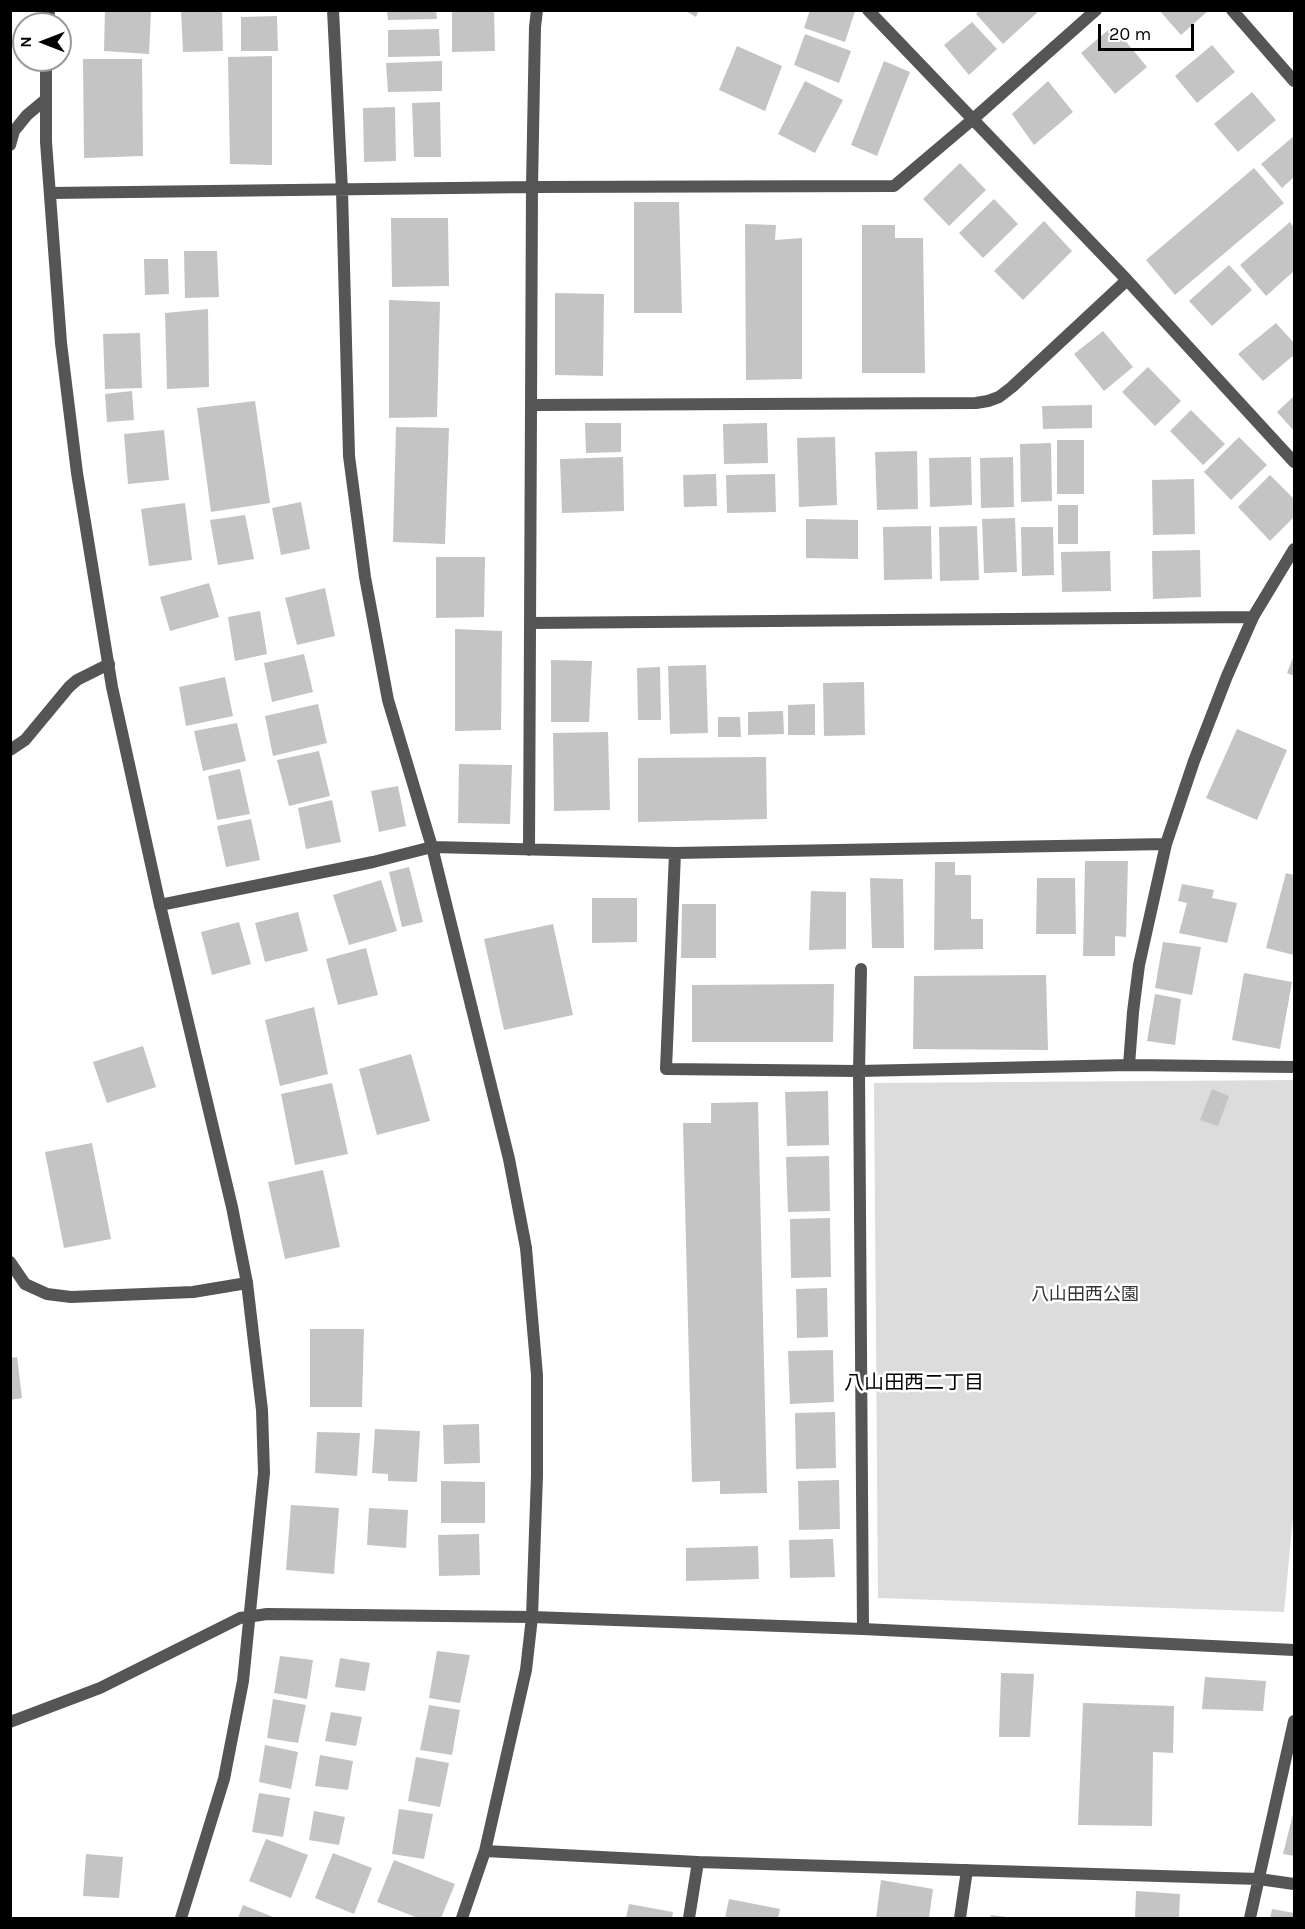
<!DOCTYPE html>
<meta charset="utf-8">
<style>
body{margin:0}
#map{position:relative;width:1305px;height:1929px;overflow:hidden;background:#fff;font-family:Karla,sans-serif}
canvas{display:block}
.frame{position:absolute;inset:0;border:12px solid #000;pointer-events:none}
.north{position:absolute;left:12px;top:12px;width:60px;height:60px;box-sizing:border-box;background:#fff;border:2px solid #999;border-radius:50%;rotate:270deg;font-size:16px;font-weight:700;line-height:24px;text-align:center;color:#000}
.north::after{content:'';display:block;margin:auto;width:21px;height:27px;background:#000;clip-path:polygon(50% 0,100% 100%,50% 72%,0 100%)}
.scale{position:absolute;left:1098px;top:24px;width:96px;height:27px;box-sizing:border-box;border:3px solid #000;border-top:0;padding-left:8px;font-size:18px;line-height:21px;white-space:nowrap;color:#000;-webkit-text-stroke:4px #fff;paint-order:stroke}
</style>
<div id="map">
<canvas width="1305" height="1929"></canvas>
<div class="frame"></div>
<div class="north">N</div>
<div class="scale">20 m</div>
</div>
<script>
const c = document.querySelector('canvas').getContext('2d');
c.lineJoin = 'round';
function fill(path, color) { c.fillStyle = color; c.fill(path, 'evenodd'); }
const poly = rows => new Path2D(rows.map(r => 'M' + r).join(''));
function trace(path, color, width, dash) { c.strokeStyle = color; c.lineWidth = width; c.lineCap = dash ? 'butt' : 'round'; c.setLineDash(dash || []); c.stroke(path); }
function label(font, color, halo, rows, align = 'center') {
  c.font = font + ' Karla,"Noto Sans JP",sans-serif'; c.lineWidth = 5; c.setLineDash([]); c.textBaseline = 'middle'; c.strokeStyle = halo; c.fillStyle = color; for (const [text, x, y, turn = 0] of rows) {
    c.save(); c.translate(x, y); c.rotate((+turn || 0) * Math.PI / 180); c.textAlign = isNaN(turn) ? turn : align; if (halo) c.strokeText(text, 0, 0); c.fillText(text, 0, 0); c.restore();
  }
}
const green = poly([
 [1294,1080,1294,1507,1284,1612,878,1598,874,1083]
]);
const building = poly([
 [105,10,151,10,149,54,104,51],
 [181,10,222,10,223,51,183,52],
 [387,10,436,10,437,19,388,20],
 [452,10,494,10,495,51,452,52],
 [684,10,699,10,696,17],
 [810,10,855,11,845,42,804,28],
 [979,10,1040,10,1003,44,976,14],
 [1159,10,1209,10,1181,35],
 [277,16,278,51,241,51,241,17],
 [972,22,997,49,969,75,944,45],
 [1113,26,1147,67,1115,94,1081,53],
 [439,29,440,56,388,57,388,30],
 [805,34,851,51,839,83,794,65],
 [1212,45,1235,72,1197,103,1175,76],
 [737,46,782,66,765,111,719,90],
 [272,56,272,165,230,164,228,57],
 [83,59,142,59,143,156,84,158],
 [442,61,442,91,388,92,386,63],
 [884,61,910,72,877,156,851,145],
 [805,81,843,100,815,153,778,134],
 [1048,81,1073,112,1034,145,1012,114],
 [1252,92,1276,120,1238,152,1214,124],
 [440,102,441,157,414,157,412,103],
 [395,107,396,161,364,162,363,108],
 [1294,136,1294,177,1282,188,1261,164],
 [960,163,986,190,949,226,923,199],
 [1254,168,1284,203,1175,295,1146,260],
 [994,199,1018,224,983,258,959,233],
 [634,202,679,202,682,313,634,313],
 [391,218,448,218,449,286,392,287],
 [1044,221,1072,251,1023,300,994,271],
 [1290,222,1294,228,1294,271,1266,296,1240,265],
 [745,224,776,225,775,240,802,238,802,379,746,380],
 [862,225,895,225,895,238,923,238,925,373,862,373],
 [184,251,217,251,219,297,185,298],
 [144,259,168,259,169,294,145,295],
 [1229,265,1252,290,1212,326,1189,301],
 [555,293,604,294,603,376,555,375],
 [389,300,440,302,437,417,389,418],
 [208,309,209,387,167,389,165,313],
 [1276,323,1294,343,1294,355,1263,381,1238,354],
 [1103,331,1133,367,1104,391,1074,354],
 [140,333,142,388,105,389,103,334],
 [1148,367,1181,401,1155,426,1122,392],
 [132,391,134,420,107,422,105,394],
 [1294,396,1294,431,1277,412],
 [255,401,270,503,211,512,197,408],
 [1092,405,1092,428,1043,429,1042,406],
 [1191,410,1225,444,1203,465,1170,431],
 [585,423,621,423,621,452,586,453],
 [767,423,768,463,724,464,723,424],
 [396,427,449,428,445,544,393,542],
 [164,430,169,480,128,484,124,434],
 [835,437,837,505,799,507,797,438],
 [1239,437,1267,465,1231,500,1204,472],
 [1057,440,1084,440,1084,494,1057,494],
 [1051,443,1052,501,1021,502,1020,444],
 [917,451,918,509,877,510,875,452],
 [623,457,624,511,562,513,560,459],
 [971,457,972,505,930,507,929,458],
 [1013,457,1014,507,981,508,980,458],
 [716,474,717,506,684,507,683,475],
 [775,474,776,512,727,513,726,475],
 [1270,475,1294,499,1294,517,1270,541,1238,507],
 [1194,479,1195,534,1153,535,1152,480],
 [301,502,310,549,281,555,272,508],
 [185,503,192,560,149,566,141,509],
 [1058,505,1078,505,1078,544,1058,544],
 [245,515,254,559,218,565,210,520],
 [1015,518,1017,572,984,573,982,519],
 [806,519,858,520,858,559,806,558],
 [931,526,932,579,884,580,883,527],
 [977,526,979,580,940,581,939,527],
 [1021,527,1053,527,1054,575,1022,576],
 [1200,550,1201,597,1153,599,1152,551],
 [1110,551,1111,591,1062,592,1061,552],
 [436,557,485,557,484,617,436,618],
 [209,583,219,617,170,631,160,597],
 [325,588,335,636,297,645,285,598],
 [260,611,267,654,235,661,228,617],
 [455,629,502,631,501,730,455,731],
 [304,654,313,692,272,702,264,663],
 [1294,655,1294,676,1287,673],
 [551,660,592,661,589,722,551,722],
 [706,665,708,733,670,734,668,666],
 [660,667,661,720,638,720,637,668],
 [225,677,233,716,186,726,179,687],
 [864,682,865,735,824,736,823,683],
 [318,704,327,743,273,756,265,716],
 [815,704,815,735,788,735,788,705],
 [783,711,784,734,748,735,748,712],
 [718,717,740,717,741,737,718,737],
 [237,723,246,761,203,771,194,731],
 [1237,729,1287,750,1257,820,1206,798],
 [608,732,610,810,554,811,553,733],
 [319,751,330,796,289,806,277,760],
 [766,757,767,819,638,822,638,758],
 [459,764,512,765,510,824,458,823],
 [240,769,250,814,217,820,208,776],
 [398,786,406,826,379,832,371,791],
 [332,800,341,842,306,849,298,808],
 [251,819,260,860,226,867,217,826],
 [1085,861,1128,861,1126,937,1115,936,1115,956,1083,956],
 [935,862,955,862,955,875,971,875,971,919,983,919,983,949,934,950],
 [409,867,423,922,402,927,389,872],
 [1286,873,1294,875,1294,955,1266,948],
 [870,878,903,879,904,948,872,948],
 [1037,878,1075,878,1076,934,1036,934],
 [381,880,397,931,349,945,333,895],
 [1182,884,1214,890,1212,898,1237,903,1227,943,1179,933,1187,903,1178,901],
 [811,891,846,892,846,949,809,950],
 [592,898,637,898,637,942,592,943],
 [682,904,716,904,716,958,681,958],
 [298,912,308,951,265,962,255,923],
 [239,922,251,964,212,975,201,932],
 [553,924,573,1015,504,1030,484,939],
 [1163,942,1201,947,1192,995,1155,988],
 [366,948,378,995,338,1005,326,959],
 [1244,973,1292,982,1280,1049,1232,1040],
 [1046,975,1048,1050,913,1049,914,976],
 [834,984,833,1042,692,1042,692,985],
 [1155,994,1181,999,1175,1045,1147,1041],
 [314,1007,328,1074,280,1086,265,1020],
 [143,1046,156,1087,107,1103,93,1062],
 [411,1054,430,1121,377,1135,359,1069],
 [332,1083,348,1154,295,1165,281,1094],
 [1212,1089,1229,1096,1218,1126,1200,1120],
 [828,1091,829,1145,787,1146,785,1092],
 [758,1102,767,1493,720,1494,720,1481,692,1482,683,1123,711,1123,711,1103],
 [92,1143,111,1239,64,1248,45,1152],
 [829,1156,830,1211,788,1212,786,1157],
 [323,1170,340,1247,285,1259,268,1182],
 [830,1218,831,1277,791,1278,790,1219],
 [827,1288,828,1337,797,1338,796,1289],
 [310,1329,364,1329,362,1407,310,1407],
 [833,1350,834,1402,790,1404,788,1351],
 [17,1357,22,1398,10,1400,10,1358],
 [835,1412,836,1468,796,1469,795,1413],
 [479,1424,480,1463,444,1464,443,1425],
 [375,1429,420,1431,417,1482,388,1481,388,1474,372,1473],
 [317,1432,360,1433,357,1476,315,1473],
 [839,1480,840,1529,799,1530,798,1481],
 [441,1481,485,1482,485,1523,441,1523],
 [291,1505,339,1508,334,1574,286,1570],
 [369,1508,408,1510,406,1548,367,1545],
 [479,1534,480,1575,439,1576,438,1535],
 [833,1539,835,1577,790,1578,789,1540],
 [758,1546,759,1579,686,1581,686,1548],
 [437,1651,470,1655,460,1703,429,1698],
 [280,1656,313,1660,307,1699,274,1693],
 [340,1658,370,1663,365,1691,335,1687],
 [1001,1673,1034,1674,1030,1737,999,1737],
 [1205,1677,1266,1681,1263,1711,1202,1709],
 [273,1699,306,1705,298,1743,267,1738],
 [1083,1703,1174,1706,1173,1753,1153,1752,1152,1826,1078,1825],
 [429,1705,460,1710,452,1755,420,1750],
 [331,1712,362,1717,356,1746,325,1741],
 [265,1745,298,1752,291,1789,259,1782],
 [320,1755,353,1761,348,1790,315,1786],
 [416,1757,449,1763,440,1807,408,1801],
 [259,1793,290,1798,283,1837,252,1832],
 [399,1809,433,1814,424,1859,392,1854],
 [1294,1810,1294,1856,1283,1854],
 [314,1811,345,1817,339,1845,309,1840],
 [266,1839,308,1855,291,1898,249,1881],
 [333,1853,372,1868,354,1914,315,1898],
 [86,1854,123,1857,119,1898,83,1896],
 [394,1860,455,1884,441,1918,418,1918,377,1902],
 [881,1880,933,1889,929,1918,876,1918],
 [1136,1891,1180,1894,1179,1918,1135,1918],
 [729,1899,780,1909,778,1918,725,1918],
 [629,1904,673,1912,672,1918,626,1918],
 [243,1905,276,1918,238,1918],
 [1272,1909,1294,1913,1294,1918,1270,1918],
 [991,1915,1006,1917,1006,1918,990,1918]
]);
const minor = poly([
 [333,10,342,190,349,456,365,577,388,700,432,847,509,1159,526,1248,537,1375,537,1475,532,1617,526,1670,485,1851,462,1918],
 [868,10,1127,280,1294,462],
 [1232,10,1294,81],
 [10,145,14,131,27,115,45,100],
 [50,193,532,187,894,186,972,120,1096,10],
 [532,405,976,403,988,401,999,397,1012,387,1127,280],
 [531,623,1253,617],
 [10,750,25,740,69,687,77,680,109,664],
 [529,850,532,187,535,27,537,10],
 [675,853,666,1069,859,1071,1129,1065,1294,1067],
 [160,905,373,862,432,847,675,853,1166,844],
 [861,969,859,1071,863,1629],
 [1129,1065,1133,1012,1139,965,1166,844,1194,761,1227,676,1253,617,1294,549],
 [10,1262,25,1284,47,1294,71,1297,193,1292,247,1283],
 [485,1851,698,1862,1259,1879,1294,1884],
 [689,1918,698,1862],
 [960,1918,967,1870],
 [1250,1918,1294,1721]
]);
const tertiary = poly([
 [48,24,49,10],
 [46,60,46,142,61,343,77,473,112,687,160,905,232,1207,247,1283,262,1410,264,1473,243,1681,224,1779,181,1918],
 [10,1722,100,1688,240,1618,267,1614,532,1617,863,1629,1294,1650]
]);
const parkNames = [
 ["八山田西公園",1085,1295]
];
const neighbourhoodNames = [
 ["八山田西二丁目",914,1383]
];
fill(green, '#dcdcdc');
fill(building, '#c4c4c4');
trace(minor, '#555', 12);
trace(tertiary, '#555', 12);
label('18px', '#333', '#fff', parkNames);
label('20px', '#000', '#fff', neighbourhoodNames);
</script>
